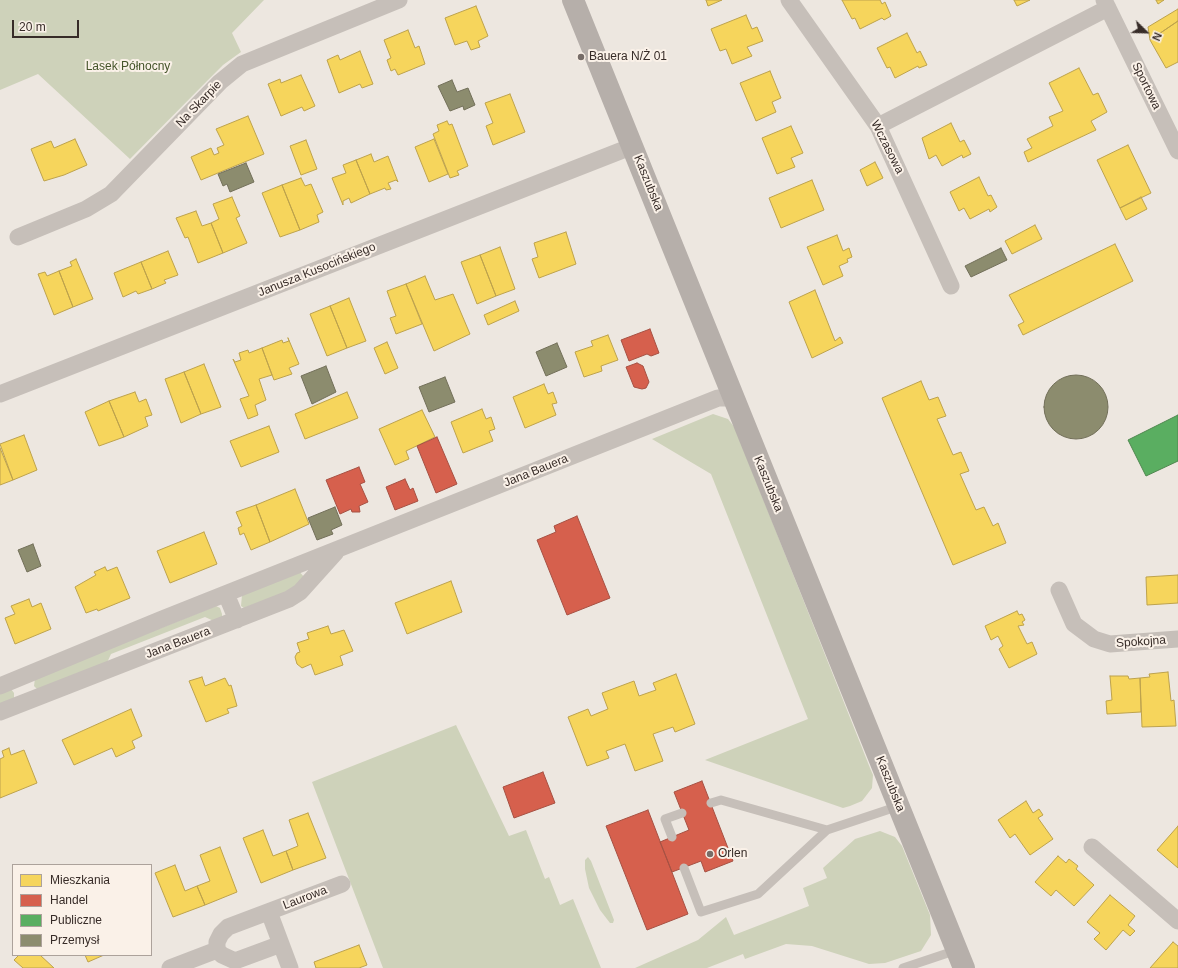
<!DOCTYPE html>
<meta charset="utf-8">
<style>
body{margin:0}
#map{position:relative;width:1178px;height:968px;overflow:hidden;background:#ede7e0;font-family:Helvetica,sans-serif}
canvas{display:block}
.legend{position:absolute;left:12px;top:864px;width:140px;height:92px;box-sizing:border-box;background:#faf1e8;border:1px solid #aca29b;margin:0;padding:5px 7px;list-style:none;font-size:12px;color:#372c28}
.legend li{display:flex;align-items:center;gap:8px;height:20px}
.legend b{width:20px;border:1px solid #aca29b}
.north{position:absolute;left:1126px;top:12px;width:40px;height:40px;-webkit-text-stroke:3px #faf1e8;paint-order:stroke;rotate:113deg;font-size:11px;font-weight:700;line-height:16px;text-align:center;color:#372c28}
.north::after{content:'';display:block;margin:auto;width:14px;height:18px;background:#372c28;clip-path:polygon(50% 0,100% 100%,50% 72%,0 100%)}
.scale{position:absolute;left:12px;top:20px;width:67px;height:18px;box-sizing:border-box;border:2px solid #372c28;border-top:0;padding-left:5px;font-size:12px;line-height:14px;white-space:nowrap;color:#372c28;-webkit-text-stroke:3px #faf1e8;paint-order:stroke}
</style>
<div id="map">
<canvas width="1178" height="968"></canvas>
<ul class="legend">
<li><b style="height:11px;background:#f6d55c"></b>Mieszkania</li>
<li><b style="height:11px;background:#d6604d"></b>Handel</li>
<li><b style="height:11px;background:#5aae61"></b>Publiczne</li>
<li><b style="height:11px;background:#8c8c6e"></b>Przemysł</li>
</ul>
<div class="north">N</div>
<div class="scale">20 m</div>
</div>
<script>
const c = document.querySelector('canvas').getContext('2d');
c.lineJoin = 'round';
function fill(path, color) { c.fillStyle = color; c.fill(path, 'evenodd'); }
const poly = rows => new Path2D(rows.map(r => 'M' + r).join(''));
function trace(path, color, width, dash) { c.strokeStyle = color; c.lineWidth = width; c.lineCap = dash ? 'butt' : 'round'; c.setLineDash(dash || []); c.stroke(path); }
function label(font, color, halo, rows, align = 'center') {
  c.font = font + ' Helvetica,sans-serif'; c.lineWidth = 4; c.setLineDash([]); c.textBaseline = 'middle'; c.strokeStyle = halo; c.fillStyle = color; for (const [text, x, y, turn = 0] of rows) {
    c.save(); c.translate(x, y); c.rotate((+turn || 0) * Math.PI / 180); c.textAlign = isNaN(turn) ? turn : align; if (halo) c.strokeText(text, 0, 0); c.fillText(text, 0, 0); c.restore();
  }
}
const green = poly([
 [0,0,264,0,232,33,241,52,223,65,208,80,130,159,38,74,0,90],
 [713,414,728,419,735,428,870,768,873,775,872,788,862,801,850,806,843,808,705,760,808,719,711,474,652,439],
 [299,571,304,577,299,587,244,608,241,606,242,595],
 [216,606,220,608,222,614,222,618,216,622,205,617,111,654,105,667,38,690,34,686,35,678],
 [11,689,14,693,14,698,0,705,0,691],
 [456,725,509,836,526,830,545,879,549,877,560,905,573,899,601,968,383,968,312,782],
 [880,831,895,837,902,846,930,915,931,935,921,951,885,963,869,964,812,946,786,944,745,959,743,954,707,968,635,968,698,940,726,917,734,935,809,906,803,888,827,878,823,868,855,839],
 [588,857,591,861,614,920,613,923,610,923,600,910,589,888,585,869,585,860]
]);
const homes = poly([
 [706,0,722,0,708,6,706,0],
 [842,0,880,0,882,4,885,2,891,16,884,20,882,18,860,29,855,18,852,19,842,0],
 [1014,0,1030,0,1017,6,1014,0],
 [1156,0,1164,0,1158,4,1156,0],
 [476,6,488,36,478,41,480,47,471,50,467,41,455,45,445,18,476,6],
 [1178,9,1178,21,1150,40,1148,27,1178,9],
 [746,15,752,29,757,27,763,41,747,47,752,56,732,64,726,49,720,51,711,29,746,15],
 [1178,21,1178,62,1166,68,1150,40,1178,21],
 [408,30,415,48,419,46,425,64,398,75,395,69,391,71,387,60,391,58,384,40,408,30],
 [907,33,917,53,920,51,927,65,919,68,918,66,895,78,890,67,887,68,877,48,907,33],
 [360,51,373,84,362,88,360,84,339,93,327,60,338,55,340,60,360,51],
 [1079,68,1093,95,1098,93,1107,112,1091,121,1096,130,1028,162,1024,152,1032,148,1027,139,1053,126,1049,117,1063,111,1049,83,1079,68],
 [770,71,781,98,772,102,776,112,756,121,740,83,770,71],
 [301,75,315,106,304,111,302,107,281,116,268,84,280,79,281,83,301,75],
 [510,94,525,132,493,145,486,126,493,123,485,103,510,94],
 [248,116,264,154,201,180,191,157,211,148,214,155,219,153,217,148,224,145,216,129,248,116],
 [447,121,449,125,452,124,468,166,457,171,459,175,450,178,433,134,439,131,437,125,447,121],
 [951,123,960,142,964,140,971,154,963,158,962,155,942,166,936,155,929,159,922,138,951,123],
 [791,126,803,153,791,158,795,167,777,174,762,138,791,126],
 [75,139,87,165,64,175,44,181,31,149,51,141,54,148,75,139],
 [434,139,448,174,429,182,415,147,434,139],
 [306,140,317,169,301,175,290,146,306,140],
 [1128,145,1151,193,1120,208,1097,160,1128,145],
 [371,154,374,162,388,156,398,182,396,180,388,183,391,189,386,190,385,188,370,194,356,160,371,154],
 [356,160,370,194,351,203,349,198,343,201,343,205,332,178,346,173,343,165,356,160],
 [875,162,883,178,867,186,860,170,875,162],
 [979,177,988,196,991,195,997,207,990,212,989,209,970,219,964,208,959,211,950,192,979,177],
 [301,178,305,186,311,184,323,212,317,215,319,222,300,230,282,185,301,178],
 [812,180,824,210,781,228,769,198,812,180],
 [282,185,300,230,280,237,262,193,282,185],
 [232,197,240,216,236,218,247,243,223,253,211,223,219,219,213,204,232,197],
 [1141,197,1147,209,1126,220,1120,208,1141,197],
 [196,211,202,226,211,223,223,253,198,263,188,237,185,238,176,218,196,211],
 [1035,225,1042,239,1012,254,1005,241,1035,225],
 [566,232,576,264,539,278,532,259,538,257,534,243,566,232],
 [837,235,843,251,849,248,852,257,847,259,848,262,839,266,843,276,823,285,807,247,837,235],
 [1115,244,1133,281,1023,335,1018,325,1024,322,1009,295,1115,244],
 [500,247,515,289,496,296,480,255,500,247],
 [168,251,178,275,164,280,166,283,152,289,141,262,168,251],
 [480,255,496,296,477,304,461,262,480,255],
 [76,259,93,299,73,307,59,271,72,266,70,262,76,259],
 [141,262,152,289,138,294,136,291,123,297,114,273,141,262],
 [59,271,73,307,54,315,38,274,45,272,47,276,59,271],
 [425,276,435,300,453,294,470,334,434,351,406,284,425,276],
 [406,284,422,324,396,334,390,318,396,316,387,291,406,284],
 [815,290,835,341,840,337,843,343,812,358,789,302,815,290],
 [349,298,366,341,347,348,330,306,349,298],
 [515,301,519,311,488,325,484,315,515,301],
 [330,306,347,348,327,356,310,314,330,306],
 [608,335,618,360,601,366,602,371,584,377,575,352,593,346,591,341,608,335],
 [288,338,299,364,289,368,292,374,274,380,262,348,282,340,283,343,289,341,288,338],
 [387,342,398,368,385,374,374,348,387,342],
 [262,348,272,375,259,379,266,400,255,405,258,415,248,419,240,399,249,396,233,359,235,362,241,360,239,353,248,350,249,353,262,348],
 [204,364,221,407,201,414,184,372,204,364],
 [184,372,201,414,181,423,165,379,184,372],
 [921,381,929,400,938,397,946,416,937,419,953,455,961,452,969,471,960,474,976,510,984,507,993,526,998,523,1006,543,953,565,882,398,921,381],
 [544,384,548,394,553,392,557,403,552,404,556,415,525,428,513,397,544,384],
 [135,392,139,402,146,399,152,415,145,417,148,426,124,437,109,401,135,392],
 [347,392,358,418,305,439,295,414,347,392],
 [109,401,124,437,99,446,85,412,109,401],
 [482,409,486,419,491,417,495,429,489,431,493,441,463,453,451,422,482,409],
 [422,410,435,437,406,451,409,459,395,465,379,429,422,410],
 [269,426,279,452,241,467,230,441,269,426],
 [24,435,37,470,13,480,0,444,24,435],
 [0,448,13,480,0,485,0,448],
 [295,489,309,524,270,542,256,505,295,489],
 [256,505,270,542,251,550,244,533,240,535,238,528,242,526,236,512,256,505],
 [204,532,217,564,170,583,157,551,204,532],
 [105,567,107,571,117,567,130,598,98,611,97,609,86,613,75,587,96,575,94,572,105,567],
 [1178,575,1178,603,1147,605,1146,577,1178,575],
 [451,581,462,612,407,634,395,603,451,581],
 [29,599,32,607,41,603,51,629,15,644,5,618,15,614,11,606,29,599],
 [1017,611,1019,615,1022,614,1025,620,1022,622,1024,625,1018,626,1027,644,1032,642,1037,654,1009,668,999,649,1003,646,998,636,991,640,985,626,1017,611],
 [328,626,331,634,344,630,353,651,340,656,343,665,315,675,311,664,302,668,297,664,295,657,297,653,300,652,297,643,309,639,307,633,328,626],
 [1168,672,1171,701,1174,700,1176,726,1142,727,1140,678,1150,677,1149,674,1168,672],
 [676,674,695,724,675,732,673,727,653,734,663,761,635,771,625,744,606,751,609,758,587,766,568,717,588,709,591,716,608,709,602,693,634,681,639,696,656,690,653,683,676,674],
 [1110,676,1128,676,1129,679,1140,678,1141,712,1107,714,1106,701,1112,700,1110,676],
 [202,677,205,686,225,678,229,686,231,685,237,706,227,709,229,713,206,722,189,681,202,677],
 [131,709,142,736,132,741,135,748,116,757,112,748,74,765,62,740,131,709],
 [9,748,11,755,24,750,37,783,0,798,0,759,4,757,2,751,9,748],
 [1026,801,1033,813,1039,809,1043,815,1038,818,1053,839,1030,855,1015,834,1010,838,998,820,1026,801],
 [308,813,326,858,293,870,286,851,298,846,289,820,308,813],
 [1178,826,1178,868,1157,850,1178,826],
 [263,830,273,856,286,851,293,870,261,883,243,838,263,830],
 [220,847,237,892,205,905,197,886,210,881,200,855,220,847],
 [1058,856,1066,863,1069,859,1078,866,1076,869,1094,885,1074,906,1056,890,1051,896,1035,882,1058,856],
 [175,865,185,891,197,886,205,905,173,917,155,873,175,865],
 [1110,895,1135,916,1128,925,1135,931,1130,936,1123,930,1106,950,1094,939,1100,933,1087,922,1110,895],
 [1173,942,1178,946,1178,968,1150,968,1173,942],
 [359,945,367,965,359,968,316,968,314,962,359,945],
 [19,955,40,955,54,968,23,968,14,960,19,955],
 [85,955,104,955,88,962,85,955]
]);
const shops = poly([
 [650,329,659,353,651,356,647,354,629,361,621,340,650,329],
 [637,363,643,366,649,382,646,388,642,389,634,387,626,367,637,363],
 [437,437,457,484,436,493,417,446,437,437],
 [359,467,365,482,360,484,368,502,359,506,360,512,352,512,351,509,340,514,326,480,359,467],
 [405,479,410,490,413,488,418,501,395,510,386,487,405,479],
 [577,516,610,598,567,615,537,540,556,532,554,526,577,516],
 [543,772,555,803,514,818,503,787,543,772],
 [702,781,733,861,705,872,701,861,672,872,660,842,689,830,674,792,702,781],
 [648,810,688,914,647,930,606,826,648,810]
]);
const public = poly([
 [1178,415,1178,461,1146,476,1128,440,1178,415]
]);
const industry = poly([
 [452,80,457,92,468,88,475,105,464,110,463,106,450,111,438,86,452,80],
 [246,163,254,182,230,192,227,184,223,186,218,174,246,163],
 [1001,248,1007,260,971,277,965,266,1001,248],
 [557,343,567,367,546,376,536,352,557,343],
 [326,366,336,392,312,404,301,376,326,366],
 '1044 407a32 32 0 1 1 64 0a32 32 0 1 1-64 0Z',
 [445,377,455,402,429,412,419,387,445,377],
 [335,507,342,525,331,530,333,534,317,540,308,518,335,507],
 [33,544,41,566,27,572,18,550,33,544]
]);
const lane = poly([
 [711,803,721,800,827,830],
 [672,837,665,819,682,813],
 [684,868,701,912,758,894,827,830,899,806],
 [903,968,957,950]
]);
const street = poly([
 [789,0,878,126,951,286],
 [1104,0,1178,151],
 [878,126,1108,8],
 [18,237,86,209,111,194,220,82,242,64,399,0],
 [0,394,633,146],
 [1059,590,1074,624,1094,639,1110,644,1178,639],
 [226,594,237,620],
 [0,686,162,619,718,398,734,398],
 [0,712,289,599,300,592,336,552],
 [1092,847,1178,921],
 [269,912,290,968],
 [217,950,222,955,235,961,281,944],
 [170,968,217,950,217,942,221,934,228,927,342,884]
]);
const secondary = poly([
 [573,0,964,968]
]);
const markers = [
 [581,57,4,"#776d68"],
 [710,854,4,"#776d68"]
];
const poiNames = [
 ["Bauera N/Ż 01",589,57],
 ["Orlen",718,854]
];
const parkNames = [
 ["Lasek Północny",128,67]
];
const streetNames = [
 ["Sportowa",1146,86,64],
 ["Na Skarpie",199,104,-46],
 ["Wczasowa",887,147,63],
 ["Kaszubska",648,183,68],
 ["Janusza Kusocińskiego",317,270,-22],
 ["Jana Bauera",536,471,-22],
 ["Kaszubska",768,484,68],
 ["Spokojna",1141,642,-4],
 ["Jana Bauera",178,643,-21],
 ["Kaszubska",890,784,68],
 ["Laurowa",305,898,-21]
];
fill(green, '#ced2ba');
fill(homes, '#f6d55c');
trace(homes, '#bda24c', 1);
fill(shops, '#d6604d');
trace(shops, '#a65042', 1);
fill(public, '#5aae61');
trace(public, '#508750', 1);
fill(industry, '#8c8c6e');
trace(industry, '#726f59', 1);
trace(lane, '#c6bfb9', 9);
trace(street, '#c6bfb9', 17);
trace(secondary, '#b6afaa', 22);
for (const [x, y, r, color] of markers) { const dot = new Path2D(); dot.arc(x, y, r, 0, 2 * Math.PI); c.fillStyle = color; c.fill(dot); trace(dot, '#faf1e8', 1.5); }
label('12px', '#372c28', '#faf1e8', poiNames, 'left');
label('12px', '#46552b', '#faf1e8', parkNames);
label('12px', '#372c28', '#faf1e8', streetNames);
</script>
